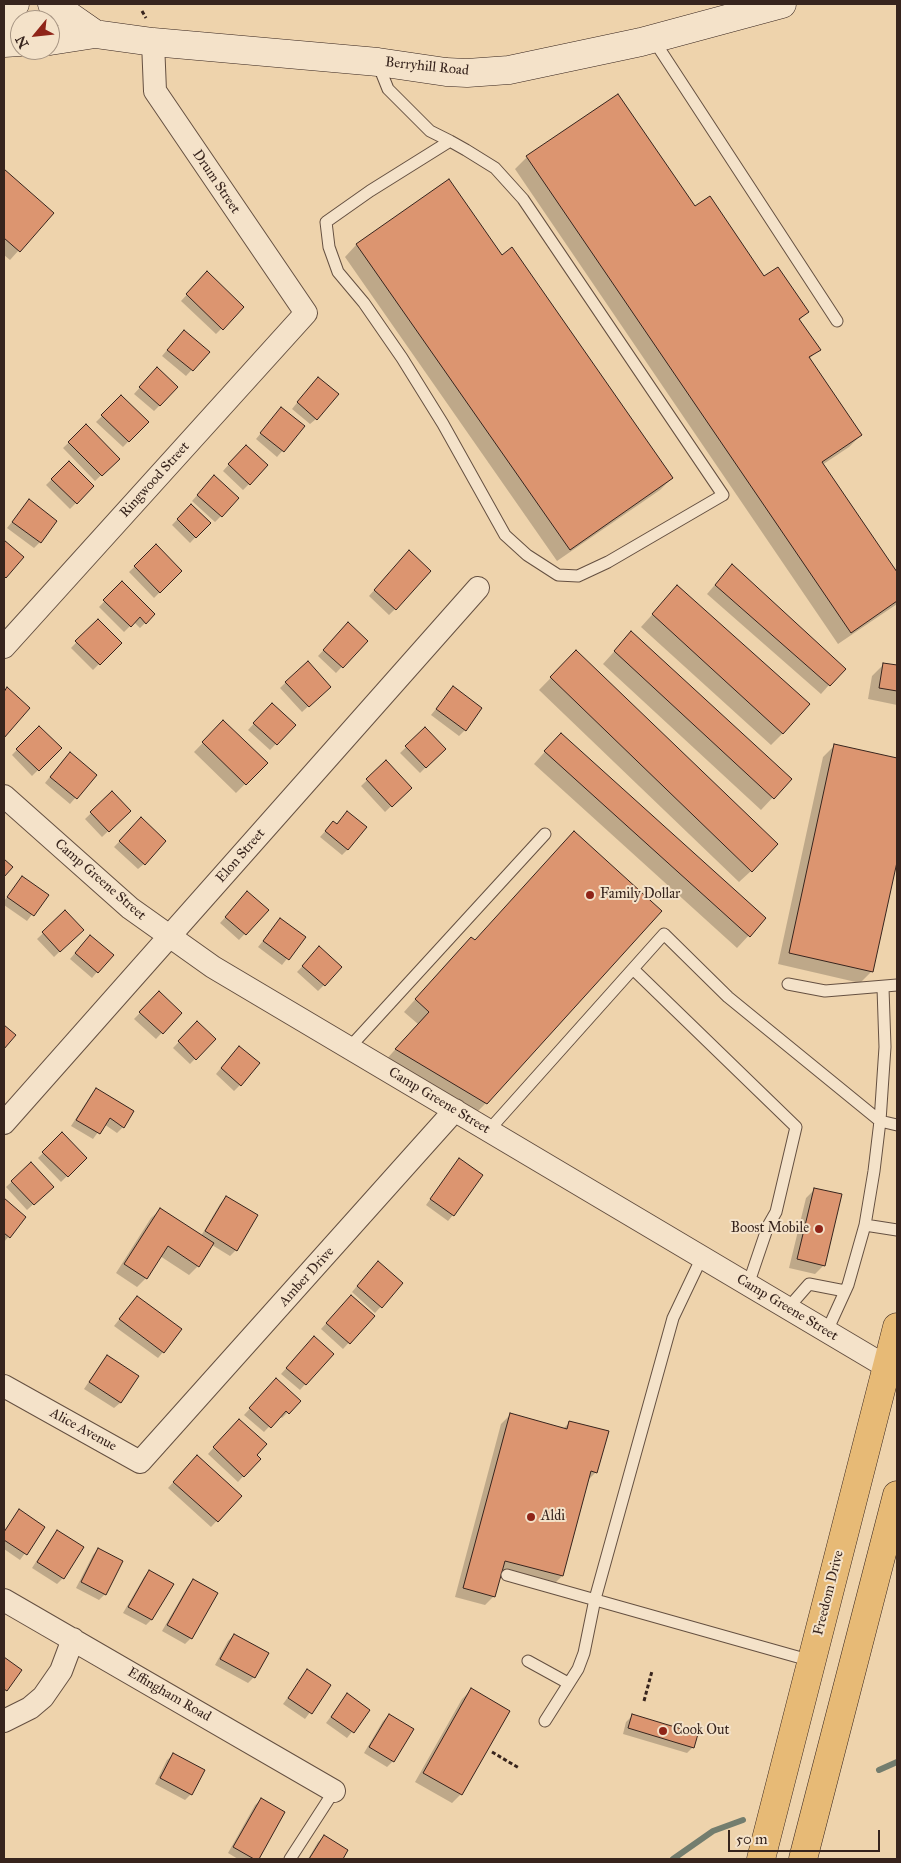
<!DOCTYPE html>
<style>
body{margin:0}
#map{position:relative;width:901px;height:1863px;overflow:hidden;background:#eed3ac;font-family:"IM FELL Great Primer",serif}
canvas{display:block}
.frame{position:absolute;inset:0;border:5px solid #37241d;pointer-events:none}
.north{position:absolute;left:10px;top:10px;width:50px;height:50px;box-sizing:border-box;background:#f4e2c9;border:1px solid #a89684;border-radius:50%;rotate:242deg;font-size:14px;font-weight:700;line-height:20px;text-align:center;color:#37241d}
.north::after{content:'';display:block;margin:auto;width:18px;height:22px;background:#8f2418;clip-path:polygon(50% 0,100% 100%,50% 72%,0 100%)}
.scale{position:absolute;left:728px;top:1830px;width:152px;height:22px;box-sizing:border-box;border:2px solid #37241d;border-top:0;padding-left:6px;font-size:15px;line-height:18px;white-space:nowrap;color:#37241d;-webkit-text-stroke:4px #f4e2c9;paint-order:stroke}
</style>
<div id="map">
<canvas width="901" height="1863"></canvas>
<div class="frame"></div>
<div class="north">N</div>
<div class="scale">50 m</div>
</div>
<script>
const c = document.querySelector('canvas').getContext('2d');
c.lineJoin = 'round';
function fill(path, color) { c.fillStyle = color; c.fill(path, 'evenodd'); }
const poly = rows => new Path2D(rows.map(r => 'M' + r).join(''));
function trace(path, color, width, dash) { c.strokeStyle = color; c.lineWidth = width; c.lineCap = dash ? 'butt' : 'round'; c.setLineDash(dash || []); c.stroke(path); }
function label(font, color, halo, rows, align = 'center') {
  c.font = font + ' "IM FELL Great Primer",serif'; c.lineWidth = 4; c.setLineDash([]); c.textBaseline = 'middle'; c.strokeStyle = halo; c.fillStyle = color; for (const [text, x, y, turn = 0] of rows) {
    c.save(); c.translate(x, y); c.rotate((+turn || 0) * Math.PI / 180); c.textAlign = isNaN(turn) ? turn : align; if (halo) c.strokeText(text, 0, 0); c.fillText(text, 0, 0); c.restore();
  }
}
const shadow = poly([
 [618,95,695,208,764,277,807,312,799,321,819,350,809,359,861,435,849,447,822,465,897,575,897,604,838,644,515,169,527,157],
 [4,171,52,213,10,260,4,255],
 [448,180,502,257,672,478,660,490,557,561,345,257,356,245],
 [207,273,243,307,216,334,181,301],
 [178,337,208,352,186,376,162,356],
 [151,375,160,405,154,411,134,394],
 [312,384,316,419,310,424,292,409],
 [121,397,147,422,123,447,96,422],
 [276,415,304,426,277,457,256,439],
 [86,426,118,459,95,481,63,448],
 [240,452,249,484,243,490,223,471],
 [69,462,93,486,70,509,46,485],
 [208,483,221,516,215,522,192,501],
 [29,501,40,542,34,548,7,528],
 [191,505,209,523,190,543,172,525],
 [156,546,181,571,154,598,129,572],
 [403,558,395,609,389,615,369,596],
 [732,565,829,685,821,694,707,594],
 [122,583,154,614,140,628,134,622,124,632,99,607],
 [677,587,783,733,771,745,641,627],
 [98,620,120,643,93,670,71,648],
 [342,630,366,641,336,673,318,656],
 [620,645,790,779,761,810,603,664],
 [576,652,751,871,739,882,539,690],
 [884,664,897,667,897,705,868,699,872,676],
 [286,682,329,687,302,712,280,688],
 [453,688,465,730,459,736,431,715],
 [272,704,294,725,270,750,248,730],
 [223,722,266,763,236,793,194,752],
 [39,727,60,748,32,776,12,755],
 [425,729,444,749,420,773,400,753],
 [835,745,897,759,897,856,872,971,860,983,778,964,823,757],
 [549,747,765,918,737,948,534,764],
 [64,759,95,775,70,804,45,783],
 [386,762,410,788,385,812,361,786],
 [112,793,129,811,102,837,85,819],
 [135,825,144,864,138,869,114,847],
 [328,828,348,849,342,855,320,837],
 [17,884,47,895,27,921,4,905,4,901],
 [242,899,267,910,239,940,220,923],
 [65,912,82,930,54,957,37,939],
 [275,926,304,937,282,965,258,947],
 [474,941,486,1103,474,1115,384,1062,418,1024,404,1012,459,950],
 [84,942,97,972,92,978,70,959],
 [314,954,324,985,318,991,297,972],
 [159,993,180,1013,156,1039,134,1019],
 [197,1023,214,1039,190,1064,173,1048],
 [233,1053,240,1085,234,1091,216,1074],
 [97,1089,123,1127,117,1133,104,1124,93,1139,71,1126,91,1095],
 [62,1134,85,1158,61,1182,38,1158],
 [31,1164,52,1187,27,1210,6,1187],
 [454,1166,453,1215,448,1221,426,1205],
 [815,1189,824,1265,815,1274,789,1268,806,1198],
 [226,1198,236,1250,230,1256,212,1245,198,1266,189,1275,160,1256,146,1278,137,1287,116,1273,151,1218,160,1210,201,1236,220,1204],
 [4,1200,25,1217,4,1242],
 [372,1268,402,1283,375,1313,352,1292],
 [137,1297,163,1352,158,1358,114,1326],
 [345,1302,373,1316,343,1349,321,1329],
 [308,1344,332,1354,300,1390,281,1374],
 [107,1356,137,1376,120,1403,114,1408,84,1389,102,1362],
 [271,1386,299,1401,282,1418,279,1416,264,1432,244,1415],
 [510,1415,563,1429,570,1422,596,1472,587,1481,562,1576,553,1585,501,1571,494,1596,485,1605,455,1597,501,1424],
 [233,1426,259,1459,238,1482,208,1454],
 [191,1463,240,1496,211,1527,168,1488],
 [19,1511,44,1527,20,1560,4,1549,4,1531],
 [58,1532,63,1578,57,1584,32,1568,52,1537],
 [98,1549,105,1594,99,1600,76,1588,93,1555],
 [149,1571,151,1620,146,1625,123,1613,144,1577],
 [194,1580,191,1638,185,1644,162,1631,188,1586],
 [234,1635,254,1677,248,1683,215,1665,228,1641],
 [308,1670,330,1685,305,1719,283,1704],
 [471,1690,461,1794,452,1803,415,1782,462,1699],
 [347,1695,369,1710,347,1738,326,1723],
 [389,1715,393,1761,387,1767,364,1753,383,1721],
 [632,1716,693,1747,687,1753,623,1734,626,1722],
 [173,1755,191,1794,185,1800,155,1784,167,1760],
 [261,1800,284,1812,258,1859,238,1859,228,1853,255,1805],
 [324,1837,347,1851,341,1859,308,1859,318,1842]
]);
const stream = poly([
 [879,1770,897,1762],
 [673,1859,713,1831,743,1820]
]);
const building = poly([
 [618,94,695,206,710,196,764,276,778,267,809,312,799,319,821,350,809,357,862,435,822,462,897,572,897,601,851,633,526,156,618,94],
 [4,169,54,213,20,252,4,238,4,169],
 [449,179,502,255,512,247,673,478,570,550,356,244,449,179],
 [207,271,244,307,223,330,186,294,207,271],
 [184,330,210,352,193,371,167,350,184,330],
 [157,367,178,387,160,406,139,387,157,367],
 [318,377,339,394,317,420,297,402,318,377],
 [121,395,149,422,129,442,101,415,121,395],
 [281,407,305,426,284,452,260,433,281,407],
 [86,424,120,459,102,476,68,442,86,424],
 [246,445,268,465,250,485,228,464,246,445],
 [69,461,94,486,77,504,51,479,69,461],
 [214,475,239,498,222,517,197,495,214,475],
 [29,499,57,521,41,543,12,522,29,499],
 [191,504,211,523,196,538,177,519,191,504],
 [4,540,24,557,6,578,4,576,4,540],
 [156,544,182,571,160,593,134,566,156,544],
 [409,550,431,571,396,610,374,590,409,550],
 [732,564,846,669,830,686,715,585,732,564],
 [122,581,155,614,146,624,140,617,131,627,103,600,122,581],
 [677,585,810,704,783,734,652,614,677,585],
 [98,619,122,643,100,665,75,641,98,619],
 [348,622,368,641,343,668,323,650,348,622],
 [631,631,792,779,774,799,614,651,631,631],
 [576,650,778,844,752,872,550,677,576,650],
 [308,661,331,687,309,707,285,682,308,661],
 [883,663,897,665,897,691,879,688,883,663],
 [453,686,482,708,466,731,436,709,453,686],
 [7,687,30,708,4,738,4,692,7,687],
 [272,703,296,725,277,745,253,723,272,703],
 [223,720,268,763,246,785,202,742,223,720],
 [39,726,62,748,39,771,16,749,39,726],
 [425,727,446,749,426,768,405,746,425,727],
 [561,733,766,918,750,937,544,751,561,733],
 [834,744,897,758,897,862,873,972,789,953,834,744],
 [70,752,97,775,77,799,50,777,70,752],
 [386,760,412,788,392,807,366,779,386,760],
 [112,791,131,811,109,832,90,812,112,791],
 [347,811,367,827,348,850,325,831,333,821,337,824,347,811],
 [141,817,166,841,145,865,119,841,141,817],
 [574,831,662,911,487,1104,395,1049,429,1012,415,999,471,937,475,940,574,831],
 [4,859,13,867,4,877,4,859],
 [22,876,49,895,34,916,7,897,22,876],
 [247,891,269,910,246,935,225,917,247,891],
 [65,910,84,930,60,952,42,932,65,910],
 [280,918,306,937,289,960,263,941,280,918],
 [90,935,114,955,98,973,75,953,90,935],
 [319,946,342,967,325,986,302,966,319,946],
 [159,991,182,1013,163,1034,139,1012,159,991],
 [197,1021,216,1039,196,1060,178,1041,197,1021],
 [4,1025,16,1035,4,1049,4,1025],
 [239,1046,260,1063,241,1086,221,1068,239,1046],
 [96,1088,134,1111,124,1128,110,1118,100,1134,76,1120,96,1088],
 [62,1132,87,1158,68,1177,42,1152,62,1132],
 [459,1158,483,1175,454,1216,430,1199,459,1158],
 [31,1162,54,1187,34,1205,11,1181,31,1162],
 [814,1188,842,1194,825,1266,797,1259,814,1188],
 [226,1196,258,1215,237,1251,205,1231,226,1196],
 [4,1198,26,1217,10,1238,4,1233,4,1198],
 [160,1208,214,1243,199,1267,168,1246,147,1279,124,1264,160,1208],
 [378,1261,403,1283,382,1308,357,1286,378,1261],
 [351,1295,375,1316,350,1344,326,1323,351,1295],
 [137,1296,182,1329,164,1353,119,1319,137,1296],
 [314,1336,334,1354,306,1385,286,1368,314,1336],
 [107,1355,139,1376,121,1403,89,1382,107,1355],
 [276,1378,301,1401,289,1414,286,1411,271,1428,249,1408,276,1378],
 [510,1413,567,1429,569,1421,609,1431,597,1473,591,1471,563,1576,505,1561,495,1597,463,1588,510,1413],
 [239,1419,267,1444,257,1455,261,1459,244,1477,213,1447,239,1419],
 [197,1455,242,1496,218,1522,173,1482,197,1455],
 [19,1509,45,1527,27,1555,4,1540,4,1532,19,1509],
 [57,1530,84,1547,64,1579,37,1562,57,1530],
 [98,1548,123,1561,106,1595,81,1582,98,1548],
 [149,1570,174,1584,152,1620,128,1607,149,1570],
 [193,1579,218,1593,192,1639,167,1625,193,1579],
 [234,1634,269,1653,255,1678,220,1659,234,1634],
 [4,1657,22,1670,7,1691,4,1689,4,1657],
 [307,1669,331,1685,312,1714,288,1698,307,1669],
 [471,1688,510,1711,462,1795,423,1773,471,1688],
 [347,1693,370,1710,354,1733,331,1717,347,1693],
 [389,1714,414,1729,394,1762,369,1747,389,1714],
 [632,1714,698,1734,694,1748,628,1728,632,1714],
 [173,1753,205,1770,192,1795,160,1778,173,1753],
 [261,1798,285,1812,259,1859,254,1859,233,1847,261,1798],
 [324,1835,348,1850,343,1859,309,1859,324,1835]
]);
const path = poly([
 [142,11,146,18],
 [644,1701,652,1671],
 [492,1752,519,1768]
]);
const lane = poly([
 [653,39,837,321],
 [378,64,388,89,430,131,450,141,466,150,495,168,523,199,723,495,608,562,578,576,558,575,527,555,505,535,443,424,402,358,364,303,338,272,329,247,326,222,370,191,450,141],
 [633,969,796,1127,776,1212,768,1226,748,1285],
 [788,984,825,991,897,985],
 [883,988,885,1047,880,1121,897,1125],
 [349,1048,545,834],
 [489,1130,664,934,728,997,880,1121,874,1171,865,1225,848,1285,827,1331],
 [865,1225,897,1230],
 [788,1308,809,1284,845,1291],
 [507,1575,812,1661],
 [528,1661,568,1683],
 [545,1721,578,1669,584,1653,595,1599,673,1318,702,1257],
 [290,1859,334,1791]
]);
const street = poly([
 [4,647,306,313,155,91,153,42],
 [4,796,130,908,213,967,897,1373],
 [4,1123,478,588],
 [4,1386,140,1462,455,1110],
 [4,1600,334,1791],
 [4,1721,30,1708,43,1697,61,1671,73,1639]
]);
const secondary = poly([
 [52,4,95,34],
 [4,19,9,14,15,4],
 [50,41,95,34,153,42,378,62,446,72,467,73,509,70,641,42,782,4],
 [4,43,20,42]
]);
const primary = poly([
 [761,1859,897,1327],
 [803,1859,897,1495]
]);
const markers = [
 [590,895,5,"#8f2418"],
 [819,1229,5,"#8f2418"],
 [531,1517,5,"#8f2418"],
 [663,1731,5,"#8f2418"]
];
const streetNames = [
 ["Berryhill Road",427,67,6],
 ["Drum Street",216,182,56],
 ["Ringwood Street",155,480,-48],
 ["Elon Street",241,856,-49],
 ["Camp Greene Street",100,880,41],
 ["Camp Greene Street",439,1101,31],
 ["Amber Drive",307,1277,-48],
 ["Camp Greene Street",787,1308,31],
 ["Alice Avenue",83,1430,29],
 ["Freedom Drive",829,1593,-76],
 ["Effingham Road",169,1695,30]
];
const poiNames = [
 ["Family Dollar",600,895],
 ["Boost Mobile",809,1229,"right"],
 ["Aldi",541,1517],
 ["Cook Out",673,1731]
];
fill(shadow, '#0003');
trace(stream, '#737d6e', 6);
fill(building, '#dc9570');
trace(building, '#37241d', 1);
trace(lane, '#655041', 13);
trace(street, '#655041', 24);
trace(secondary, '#37241d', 29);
trace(primary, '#37241d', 29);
trace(path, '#37241d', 3, [4, 2.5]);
trace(lane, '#f4e2c9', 11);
trace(street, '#f4e2c9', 22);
trace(secondary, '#f4e2c9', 28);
trace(primary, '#e7ba76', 28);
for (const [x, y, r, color] of markers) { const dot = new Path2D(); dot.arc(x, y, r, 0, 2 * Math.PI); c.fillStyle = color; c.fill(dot); trace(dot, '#f4e2c9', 2); }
label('14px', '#37241d', '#f4e2c9', streetNames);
label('14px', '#37241d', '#f4e2c9', poiNames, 'left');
</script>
